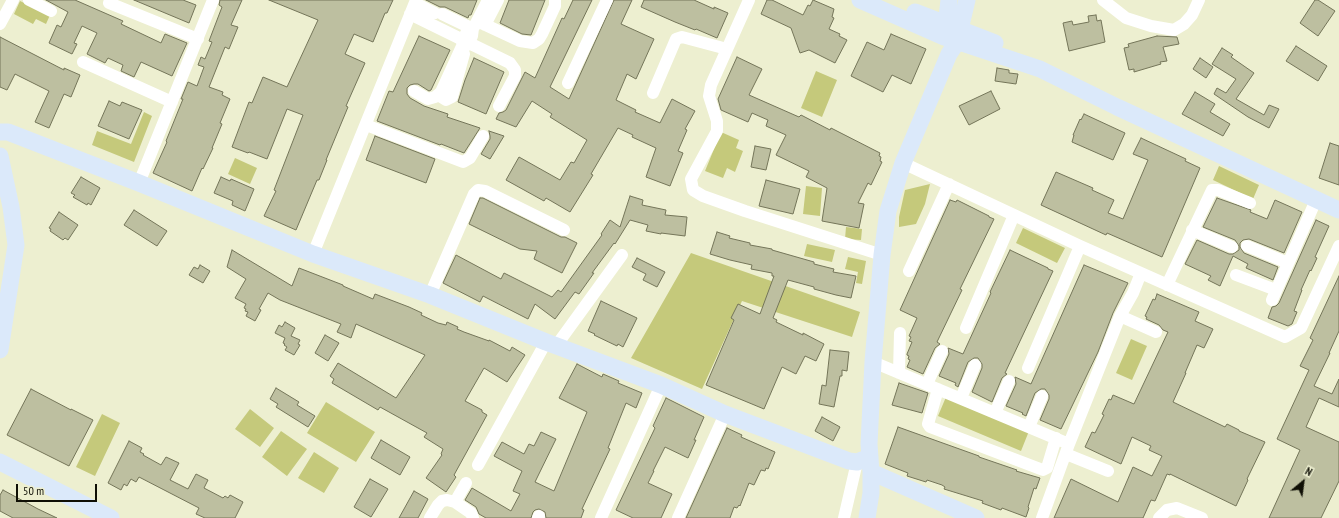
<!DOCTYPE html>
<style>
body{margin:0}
#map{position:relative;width:1339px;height:518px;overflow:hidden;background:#edefd0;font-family:"PT Sans Narrow",sans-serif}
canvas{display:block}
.north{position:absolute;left:1283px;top:462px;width:40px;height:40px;-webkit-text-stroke:3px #edefd0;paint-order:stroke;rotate:29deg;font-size:11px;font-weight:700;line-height:16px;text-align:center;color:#0f0f05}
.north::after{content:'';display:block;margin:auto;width:14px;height:18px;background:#0f0f05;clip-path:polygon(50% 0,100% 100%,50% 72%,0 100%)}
.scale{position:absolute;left:16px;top:484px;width:81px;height:18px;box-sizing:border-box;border:2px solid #0f0f05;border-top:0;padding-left:5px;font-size:12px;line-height:14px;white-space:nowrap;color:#0f0f05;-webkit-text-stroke:3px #edefd0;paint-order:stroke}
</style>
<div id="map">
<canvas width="1339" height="518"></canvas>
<div class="north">N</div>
<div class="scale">50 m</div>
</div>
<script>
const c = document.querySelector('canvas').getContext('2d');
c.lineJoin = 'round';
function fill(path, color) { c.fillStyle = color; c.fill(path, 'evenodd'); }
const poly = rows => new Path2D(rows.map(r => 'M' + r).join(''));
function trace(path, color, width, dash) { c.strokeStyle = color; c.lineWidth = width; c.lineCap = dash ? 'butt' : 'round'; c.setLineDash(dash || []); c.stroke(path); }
const green = poly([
 [20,1,50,15,46,24,36,19,33,24,14,14],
 [816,71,837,80,822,117,801,108],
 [144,112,152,116,134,162,92,145,97,131,131,144],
 [721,132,739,140,736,148,743,151,735,172,727,168,723,178,705,171],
 [235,158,257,168,250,184,228,174],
 [1219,166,1259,185,1253,199,1213,180],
 [930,184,925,204,916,224,899,227,899,217,905,190],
 [806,186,822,188,820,216,803,214],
 [846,227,862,229,861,240,845,239],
 [1023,228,1065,248,1057,263,1016,243],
 [807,244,835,250,832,262,804,256],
 [691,253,860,312,852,337,742,301,702,389,631,358],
 [848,257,866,261,862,284,856,283,858,272,845,269],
 [1131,339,1147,346,1132,380,1116,373],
 [946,397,1029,431,1021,451,938,416],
 [326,402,375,432,356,462,307,433],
 [250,409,274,428,260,447,235,429],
 [102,414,120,423,95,476,76,467],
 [281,431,307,449,287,476,262,457],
 [314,452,339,468,324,493,298,478]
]);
const building = poly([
 [46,0,75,0,123,21,121,24,161,43,165,34,187,43,172,76,141,62,134,77,121,71,123,65,108,58,105,63,87,54,97,33,82,26,74,43,77,44,72,54,49,43,57,25,61,27,68,12,46,0],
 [134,0,183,0,196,5,189,23,134,0],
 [220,0,242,0,231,25,238,27,229,49,225,47,209,87,223,92,222,95,230,99,220,123,222,124,212,148,213,148,203,169,202,168,192,191,153,173,167,142,166,141,183,99,181,99,188,82,197,86,204,67,198,65,201,57,205,59,212,42,209,41,222,7,219,5,220,0],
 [269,0,393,0,387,13,385,13,373,42,354,34,345,54,365,63,346,106,348,107,326,160,327,160,319,180,317,180,296,230,264,216,276,191,274,190,303,115,287,109,267,159,249,152,248,153,232,147,249,102,252,103,263,77,287,87,318,20,269,0],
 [426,0,477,0,471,15,469,15,468,18,445,7,440,7,426,0],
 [509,0,545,0,531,35,522,34,500,23,509,0],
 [573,0,592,0,550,87,569,99,614,0,632,0,621,24,654,39,636,79,627,74,616,100,636,110,635,112,660,123,672,99,695,111,685,129,687,130,678,151,683,153,670,186,646,177,656,148,632,137,633,135,618,128,591,174,593,175,570,212,546,198,544,201,506,180,519,157,560,180,571,162,574,163,587,140,550,117,552,114,532,101,516,127,496,119,499,113,503,112,506,110,525,72,535,78,562,18,564,19,573,0],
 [644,0,694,0,714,9,714,7,728,13,717,38,696,29,695,30,675,22,641,7,644,0],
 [767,0,772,0,803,15,808,5,810,6,813,0,834,9,832,17,834,18,829,29,840,34,839,36,847,40,835,63,809,50,800,53,791,28,761,14,767,0],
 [1315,0,1318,0,1335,11,1318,36,1300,23,1315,0],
 [1096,15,1097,21,1101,20,1105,42,1069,51,1063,23,1072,21,1073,25,1089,22,1088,16,1096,15],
 [891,34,926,49,911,84,892,75,883,92,851,76,867,42,884,50,891,34],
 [419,36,450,50,431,90,429,91,418,84,414,84,410,85,407,88,407,94,410,98,424,106,448,114,447,117,480,128,464,153,441,144,440,145,377,121,389,91,393,92,419,36],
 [1157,36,1177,37,1179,44,1163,47,1167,61,1160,62,1161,64,1134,72,1134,69,1129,70,1124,48,1129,47,1128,44,1157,36],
 [0,37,64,70,64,68,80,75,71,97,64,94,49,128,35,122,49,91,15,74,7,90,0,87,0,37],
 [1296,46,1327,66,1318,81,1286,61,1296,46],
 [1222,48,1233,55,1231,57,1254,73,1236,99,1264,115,1269,105,1279,109,1269,128,1248,117,1214,94,1217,88,1226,93,1236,79,1212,64,1222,48],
 [737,57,762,69,749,95,799,117,801,115,830,130,831,128,880,153,879,156,881,157,880,161,882,162,871,185,868,183,858,203,864,204,859,228,822,221,827,188,806,177,809,171,776,155,786,135,766,126,768,120,752,113,748,122,721,110,718,99,737,57],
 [474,58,504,72,486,114,458,102,465,80,474,58],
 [1200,58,1213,67,1206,78,1193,69,1200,58],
 [997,68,1009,70,1009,73,1018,74,1016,84,995,81,997,68],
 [991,91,1000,109,969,125,959,106,991,91],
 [1195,92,1215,104,1210,112,1230,124,1223,136,1182,114,1195,92],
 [109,101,120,106,122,102,142,110,129,139,98,126,109,101],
 [1084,114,1125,133,1113,160,1072,142,1074,135,1073,135,1080,119,1081,120,1084,114],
 [489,131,504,136,490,159,481,154,490,139,490,136,489,131],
 [375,136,435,159,426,183,366,160,375,136],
 [1141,138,1186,159,1185,161,1200,168,1162,257,1107,233,1106,235,1041,205,1056,172,1093,188,1092,190,1114,200,1108,213,1123,219,1148,160,1133,154,1141,138],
 [1330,143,1339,146,1339,185,1319,178,1330,143],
 [755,146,771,149,766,170,751,167,755,146],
 [81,177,100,188,91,205,88,203,87,205,73,197,75,195,71,193,81,177],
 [221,177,230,181,231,179,254,189,245,211,232,205,233,201,214,193,221,177],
 [766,180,800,189,793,214,759,206,766,180],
 [630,196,643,200,642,205,666,210,665,215,687,217,685,236,661,233,661,234,646,231,648,225,630,220,615,244,614,243,592,273,594,273,579,294,575,292,555,319,535,304,528,319,483,296,480,302,443,283,456,255,501,279,504,273,552,297,558,290,561,292,602,235,601,234,610,220,620,227,630,196],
 [480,198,483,198,561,237,565,237,577,243,562,273,534,259,537,251,520,249,469,224,480,198],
 [1217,198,1251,210,1250,212,1267,219,1275,200,1302,212,1284,253,1249,239,1243,240,1240,243,1240,247,1244,253,1278,267,1273,280,1246,268,1248,264,1233,256,1220,286,1208,280,1211,276,1185,264,1197,240,1229,254,1233,254,1239,250,1239,246,1235,240,1203,227,1217,198],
 [950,200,956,202,957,200,989,216,989,217,994,219,960,289,962,290,937,342,940,344,935,348,923,374,907,367,910,360,908,359,909,356,907,355,907,354,912,342,909,341,911,337,909,336,917,318,900,310,950,200],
 [134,210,167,231,157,246,124,225,134,210],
 [59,212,78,225,68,240,65,238,63,240,50,231,51,229,49,228,59,212],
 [1316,220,1329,226,1315,257,1317,258,1311,271,1310,270,1301,290,1302,290,1294,311,1297,312,1292,324,1288,326,1268,318,1272,307,1276,306,1279,303,1316,220],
 [717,232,730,236,729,238,750,243,750,245,772,249,772,250,814,262,814,264,834,269,833,272,856,276,851,298,836,295,814,289,814,287,788,280,773,318,777,320,776,322,803,335,803,333,824,344,816,361,805,356,796,374,782,367,764,409,706,385,734,320,731,318,738,304,760,314,774,276,772,276,772,273,751,269,752,265,730,260,710,254,717,232],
 [232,250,292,286,299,268,343,285,343,286,373,299,375,294,409,307,422,313,421,315,438,323,446,325,447,322,458,327,457,329,464,332,489,341,489,340,510,351,512,347,525,355,507,382,484,368,465,401,482,410,482,412,487,415,454,475,456,477,446,492,426,478,442,455,441,454,443,449,424,437,427,433,380,407,378,410,332,383,334,379,330,376,338,363,396,398,425,355,356,324,351,338,337,332,341,324,280,300,268,293,259,309,261,310,255,321,246,316,248,312,245,311,246,309,244,308,246,304,235,298,246,279,227,267,232,250],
 [1010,250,1048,268,1048,269,1053,271,1005,373,1007,374,1002,378,992,402,972,392,982,368,982,364,978,358,974,358,968,362,958,387,955,385,956,383,939,376,949,354,948,348,963,354,991,293,990,292,1010,250],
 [637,258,665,272,657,287,643,280,646,274,632,267,637,258],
 [200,265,210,271,203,283,189,275,194,267,198,269,200,265],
 [1084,265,1128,283,1113,313,1098,352,1061,429,1040,420,1049,399,1049,395,1045,389,1041,389,1035,393,1026,416,1022,414,1023,413,1006,406,1016,384,1015,377,1031,384,1084,265],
 [1339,276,1339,331,1329,353,1330,353,1314,386,1332,394,1339,379,1339,407,1319,398,1306,427,1339,442,1339,481,1321,518,1269,518,1300,450,1277,439,1309,370,1300,366,1313,340,1310,338,1339,276],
 [1157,294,1199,312,1195,321,1213,329,1204,348,1197,345,1185,373,1186,373,1173,402,1225,427,1227,424,1239,430,1239,431,1265,442,1247,479,1248,480,1236,506,1170,474,1170,475,1167,474,1155,501,1151,500,1143,518,1054,518,1071,479,1118,502,1133,467,1152,476,1162,456,1149,450,1151,446,1132,437,1121,464,1085,447,1092,432,1095,433,1104,415,1102,414,1109,399,1111,400,1113,395,1134,404,1168,332,1163,330,1159,325,1146,319,1147,317,1145,316,1153,299,1155,300,1157,294],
 [601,301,637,318,623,347,618,344,617,346,594,335,595,334,588,331,601,301],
 [285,322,295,328,291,336,300,340,298,344,300,345,294,355,285,350,287,347,284,345,285,344,283,343,285,338,275,333,279,325,282,327,285,322],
 [325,335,339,343,328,361,315,353,325,335],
 [830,350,849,352,847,371,842,370,842,376,840,376,834,407,819,404,822,385,826,386,830,350],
 [577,364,602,377,603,374,619,381,618,383,642,393,636,408,626,403,608,448,610,449,582,509,584,510,581,518,546,518,545,512,539,509,535,510,533,512,531,518,486,518,479,514,476,507,465,500,472,488,511,511,520,494,513,491,522,471,494,456,502,442,524,454,529,444,534,446,541,432,556,439,535,482,554,491,587,412,559,398,577,364],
 [899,383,928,393,922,413,892,405,899,383],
 [276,388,299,402,297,405,315,416,308,427,276,407,278,404,270,399,276,388],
 [31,389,71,410,71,409,93,420,69,466,7,435,31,389],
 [666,398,704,417,694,440,696,440,688,458,665,447,653,471,654,471,648,483,672,494,661,518,633,518,616,510,655,428,653,426,666,398],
 [822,417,840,427,833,441,815,431,822,417],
 [898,427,979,456,979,457,1017,470,1016,471,1040,478,1036,489,1034,488,1028,507,1029,508,1026,517,1002,508,1001,510,982,503,983,501,944,489,945,487,942,485,927,480,926,482,907,476,908,473,885,464,898,427],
 [727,428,742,435,741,437,775,452,768,469,766,468,765,471,761,470,754,485,749,483,740,506,739,505,737,508,734,507,730,518,686,518,727,428],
 [381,440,410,457,400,475,371,458,381,440],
 [129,441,142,448,140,452,144,454,143,455,161,465,166,457,179,463,170,480,188,489,196,474,208,480,204,488,223,498,225,496,228,498,230,495,243,502,235,518,205,518,196,514,199,508,139,477,136,482,131,479,127,486,124,484,121,490,108,483,129,441],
 [370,479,388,489,371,517,354,507,370,479],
 [3,490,38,509,57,518,13,518,0,511,0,495,3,490],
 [414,491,428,499,418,518,399,518,414,491]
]);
const street = poly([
 [29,0,51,11],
 [749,0,711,85,709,96,717,121,717,131,691,179,693,190,703,196,745,211,882,255],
 [1103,0,1126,18,1151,26,1174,30,1184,24,1192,15,1199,0],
 [109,3,198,39],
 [415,3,435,13],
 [410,14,463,40],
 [442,14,469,27],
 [477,21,520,41,533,43,539,39,542,34,555,6,555,0],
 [0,24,13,0],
 [485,25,498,0],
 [469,27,473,28,472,36,467,45,463,45,462,42,469,27],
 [474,27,488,0],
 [469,43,510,63,515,70,515,76,499,106],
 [83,62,172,102],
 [568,83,607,0],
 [414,91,428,99,435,97,441,92,463,44],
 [653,93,676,39,682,37,727,49],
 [438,95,446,100,452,97,464,54],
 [366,125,463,162,470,158,483,136],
 [903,163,1080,246,1285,337,1301,328,1339,246],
 [139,183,213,0],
 [1192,230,1232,247],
 [1247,246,1288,263],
 [313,254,416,0],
 [909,271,949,184],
 [1236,275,1276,290],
 [1167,285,1212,190,1218,190,1250,203],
 [430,295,474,194,478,190,485,191,564,230],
 [1272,300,1316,200],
 [1120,316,1156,332],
 [966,328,1014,215],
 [556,346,622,255],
 [873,362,1069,444],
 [1028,368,1080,246],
 [899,373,900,333],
 [927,384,942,351],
 [938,389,928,424,930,427,1043,470,1047,468,1056,438],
 [961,398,975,365],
 [995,413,1009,381],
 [1029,427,1042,396],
 [1066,454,1108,471],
 [478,465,546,342],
 [455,502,466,483],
 [430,518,438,505,442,501,447,500,455,502,471,513,473,518],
 [538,518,539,516],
 [601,518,661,385],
 [678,518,725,414],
 [844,518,857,462],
 [1042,518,1069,444,1120,316,1133,293,1141,273],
 [1159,518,1167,510,1177,508,1202,518]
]);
const secondary = poly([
 [860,0,944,37,1040,69,1117,107,1339,210],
 [915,12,995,43],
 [945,35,949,0],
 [0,132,8,132,139,183,313,254,430,295,546,342,661,385,725,414,849,461,857,462,870,457],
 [0,156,11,207,16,245,0,350],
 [0,462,111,518],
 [871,472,976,518],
 [867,518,871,493,871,472,869,444,873,362,882,255,888,211,903,163,949,54,957,42,967,0]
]);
fill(green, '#c5c97b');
fill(building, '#bdbfa0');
trace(building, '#747559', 1);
trace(street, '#fff', 12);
trace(secondary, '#dbe9fa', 17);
</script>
